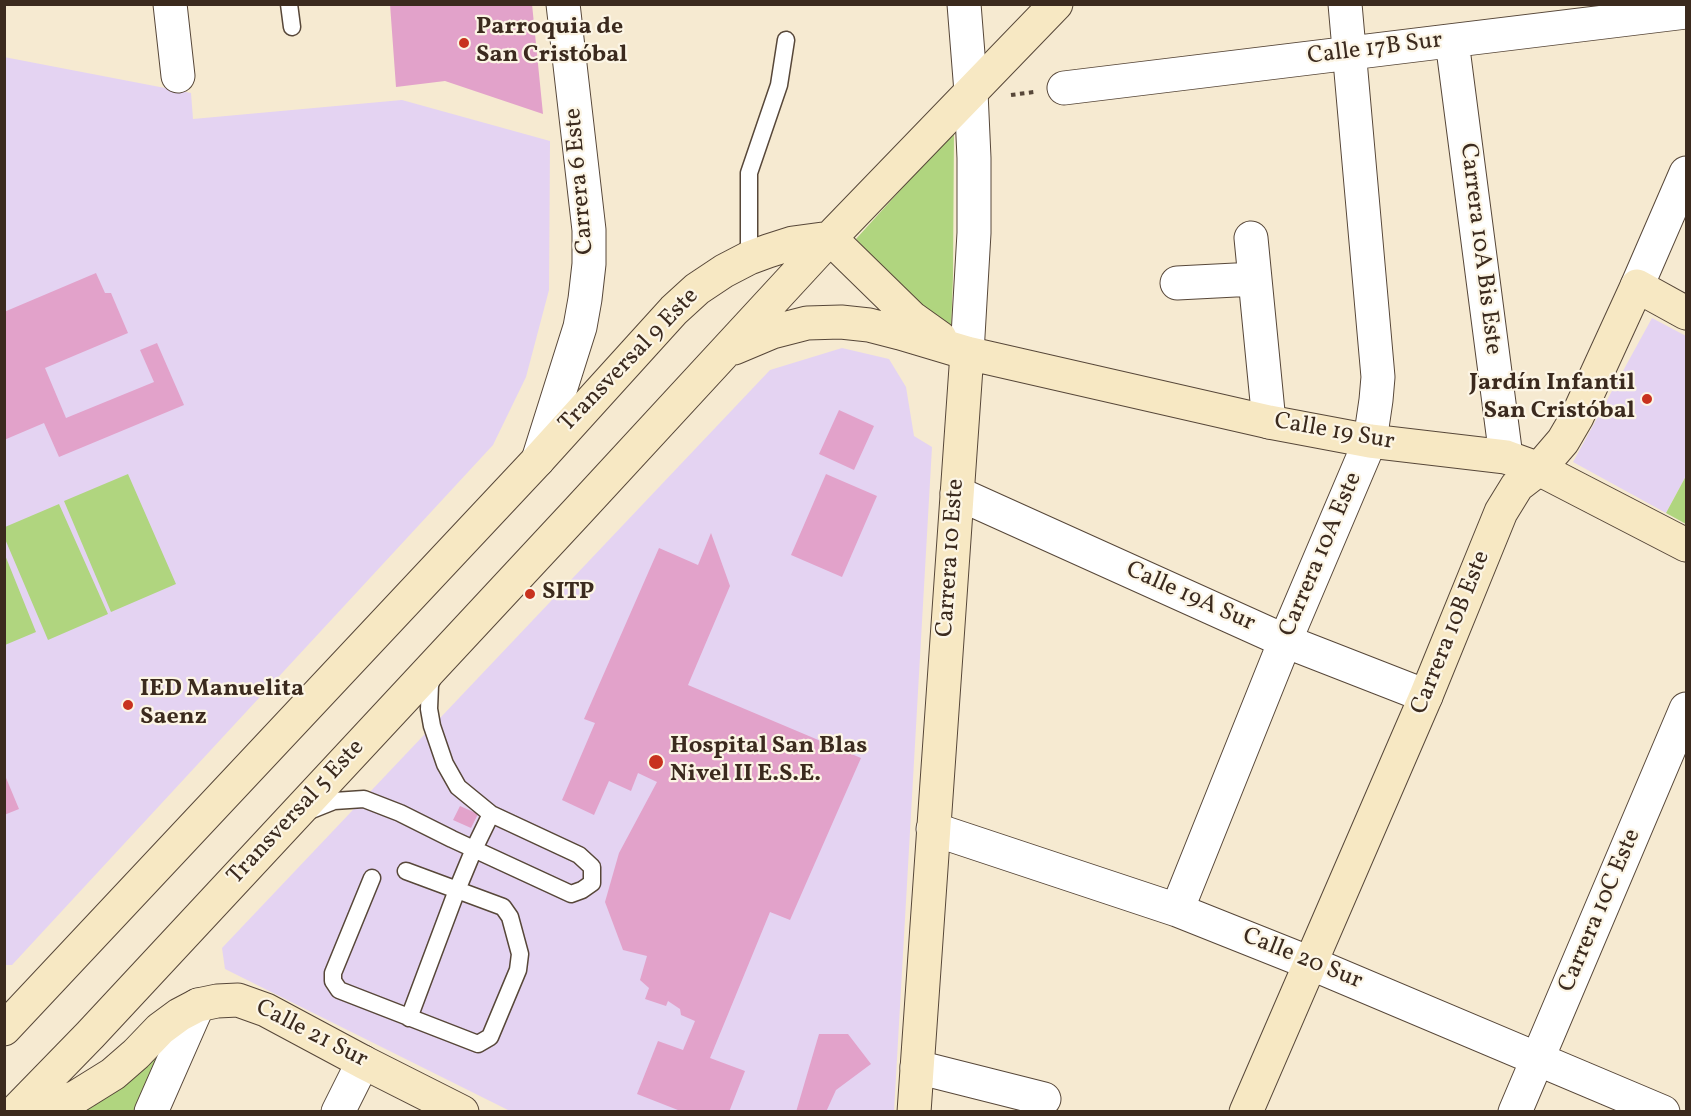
<!DOCTYPE html>
<meta charset="utf-8">
<style>
body{margin:0}
#map{position:relative;width:1691px;height:1116px;overflow:hidden;background:#f6ead1;font-family:Vollkorn,serif}
canvas{display:block}
.frame{position:absolute;inset:0;border:6px solid #3b2a1e;pointer-events:none}
</style>
<div id="map">
<canvas width="1691" height="1116"></canvas>
<div class="frame"></div>
</div>
<script>
const c = document.querySelector('canvas').getContext('2d');
c.lineJoin = 'round';
function fill(path, color) { c.fillStyle = color; c.fill(path, 'evenodd'); }
const poly = rows => new Path2D(rows.map(r => 'M' + r).join(''));
function trace(path, color, width, dash) { c.strokeStyle = color; c.lineWidth = width; c.lineCap = dash ? 'butt' : 'round'; c.setLineDash(dash || []); c.stroke(path); }
function label(font, color, halo, rows, align = 'center') {
  c.font = font + ' Vollkorn,serif'; c.lineWidth = 4.5; c.setLineDash([]); c.textBaseline = 'middle'; c.strokeStyle = halo; c.fillStyle = color; for (const [text, x, y, turn = 0] of rows) {
    c.save(); c.translate(x, y); c.rotate((+turn || 0) * Math.PI / 180); c.textAlign = isNaN(turn) ? turn : align; if (halo) c.strokeText(text, 0, 0); c.fillText(text, 0, 0); c.restore();
  }
}
const built = poly([
 [4,57,191,93,193,119,402,100,550,141,549,290,526,377,493,445,12,965,4,965],
 [1652,318,1686,336,1686,476,1666,513,1573,462],
 [842,348,889,359,906,387,914,436,932,447,894,1111,510,1111,225,969,222,948,770,370]
]);
const green = poly([
 [954,131,953,276,951,332,915,302,856,239],
 [128,474,176,584,111,612,64,501],
 [1686,476,1686,524,1666,513],
 [59,504,108,614,48,640,5,539,5,527],
 [5,555,36,632,5,645,4,645],
 [176,1038,138,1111,79,1111]
]);
const building = poly([
 [390,4,532,4,543,114,445,81,396,87],
 [96,273,105,293,111,293,128,333,45,368,66,418,154,382,140,350,157,343,184,405,59,457,44,423,4,440,4,312],
 [839,410,874,426,854,470,819,454],
 [826,474,877,496,842,577,791,555],
 [711,533,730,586,688,685,861,758,790,920,770,912,710,1058,745,1071,729,1112,683,1112,637,1094,658,1041,683,1050,695,1021,681,1015,680,1009,668,1001,666,1006,645,999,649,988,640,980,647,956,623,950,605,902,619,853,657,782,638,773,631,791,609,781,594,815,562,800,595,723,584,719,659,548,698,565],
 [4,773,19,809,4,815],
 [460,806,478,814,471,828,453,820],
 [819,1034,848,1034,871,1064,836,1090,826,1112,796,1112]
]);
const path = poly([
 [1011,95,1034,92]
]);
const lane = poly([
 [289,4,292,27],
 [749,258,749,173,779,85,786,40],
 [309,811,334,801,364,799,400,813,452,839,571,894,582,890,592,883,592,867,579,855,491,814,458,787,445,764,432,726,429,709,430,685,434,675],
 [372,878,333,973,333,981,339,990,478,1044,490,1037,518,970,520,954,510,917,503,907,406,871],
 [409,1018,457,890,474,849,491,814]
]);
const street = poly([
 [170,4,178,76],
 [964,4,971,92,974,158,974,233,967,353],
 [1452,41,1506,457],
 [1064,88,1686,12],
 [1251,238,1269,422],
 [1177,283,1255,279],
 [1637,286,1686,173],
 [538,460,580,327,585,299,589,264,589,230,563,4],
 [957,493,1285,641,1426,696],
 [933,829,1177,910,1310,963,1663,1112],
 [1177,910,1285,641,1370,441,1376,400,1378,377,1345,4],
 [917,1067,1044,1099],
 [151,1112,198,1005],
 [338,1112,363,1062],
 [1515,1112,1686,709]
]);
const secondary = poly([
 [830,238,912,318,940,338],
 [734,348,772,332,807,323,841,322,869,325,900,333,967,353,1269,422,1370,441,1506,457,1539,469,1686,545],
 [4,1029,538,460,674,310,697,289,724,271,749,258,768,251,793,243,830,238],
 [15,1112,90,1035,577,512,830,238,1056,4],
 [41,1112,76,1097,113,1074,136,1054,160,1029,179,1015,198,1005,217,1001,238,1000,266,1010,363,1062,462,1112],
 [914,1112,967,353],
 [1246,1112,1426,696,1501,512,1517,486,1539,469,1563,441,1577,417,1637,286,1686,313]
]);
const markers = [
 [464,43,6,"#c8321e"],
 [1647,399,6,"#c8321e"],
 [530,594,6,"#c8321e"],
 [128,705,6,"#c8321e"],
 [656,762,8,"#c8321e"]
];
const poiNames = [
 ["Parroquia de",476,29],
 ["San Cristóbal",476,57],
 ["Jardín Infantil",1635,385,"right"],
 ["San Cristóbal",1635,413,"right"],
 ["SITP",542,594],
 ["IED Manuelita",140,691],
 ["Saenz",140,719],
 ["Hospital San Blas",670,748],
 ["Nivel II E.S.E.",670,776]
];
const streetNames = [
 ["Calle 17B Sur",1375,50,-7],
 ["Carrera 6 Este",581,181,-95],
 ["Carrera 10A Bis Este",1479,249,83],
 ["Transversal 9 Este",630,361,-46],
 ["Calle 19 Sur",1334,433,10],
 ["Carrera 10A Este",1322,555,-67],
 ["Carrera 10 Este",952,558,-86],
 ["Calle 19A Sur",1190,598,24],
 ["Carrera 10B Este",1452,633,-68],
 ["Transversal 5 Este",297,813,-47],
 ["Carrera 10C Este",1601,911,-67],
 ["Calle 20 Sur",1302,960,22],
 ["Calle 21 Sur",311,1035,27]
];
fill(built, '#e4d3f2');
fill(green, '#b0d57f');
fill(building, '#e2a2ca');
trace(lane, '#574739', 19);
trace(street, '#574739', 35);
trace(secondary, '#574739', 35);
trace(path, '#574739', 4, [4.5, 4.5]);
trace(lane, '#fff', 16);
trace(street, '#fff', 33);
trace(secondary, '#f7e8c3', 33);
for (const [x, y, r, color] of markers) { const dot = new Path2D(); dot.arc(x, y, r, 0, 2 * Math.PI); c.fillStyle = color; c.fill(dot); trace(dot, '#fcf5e5', 2); }
label('bold 24px', '#3b2a1e', '#fcf5e5', poiNames, 'left');
label('24px', '#3b2a1e', '#fcf5e5', streetNames);
</script>
